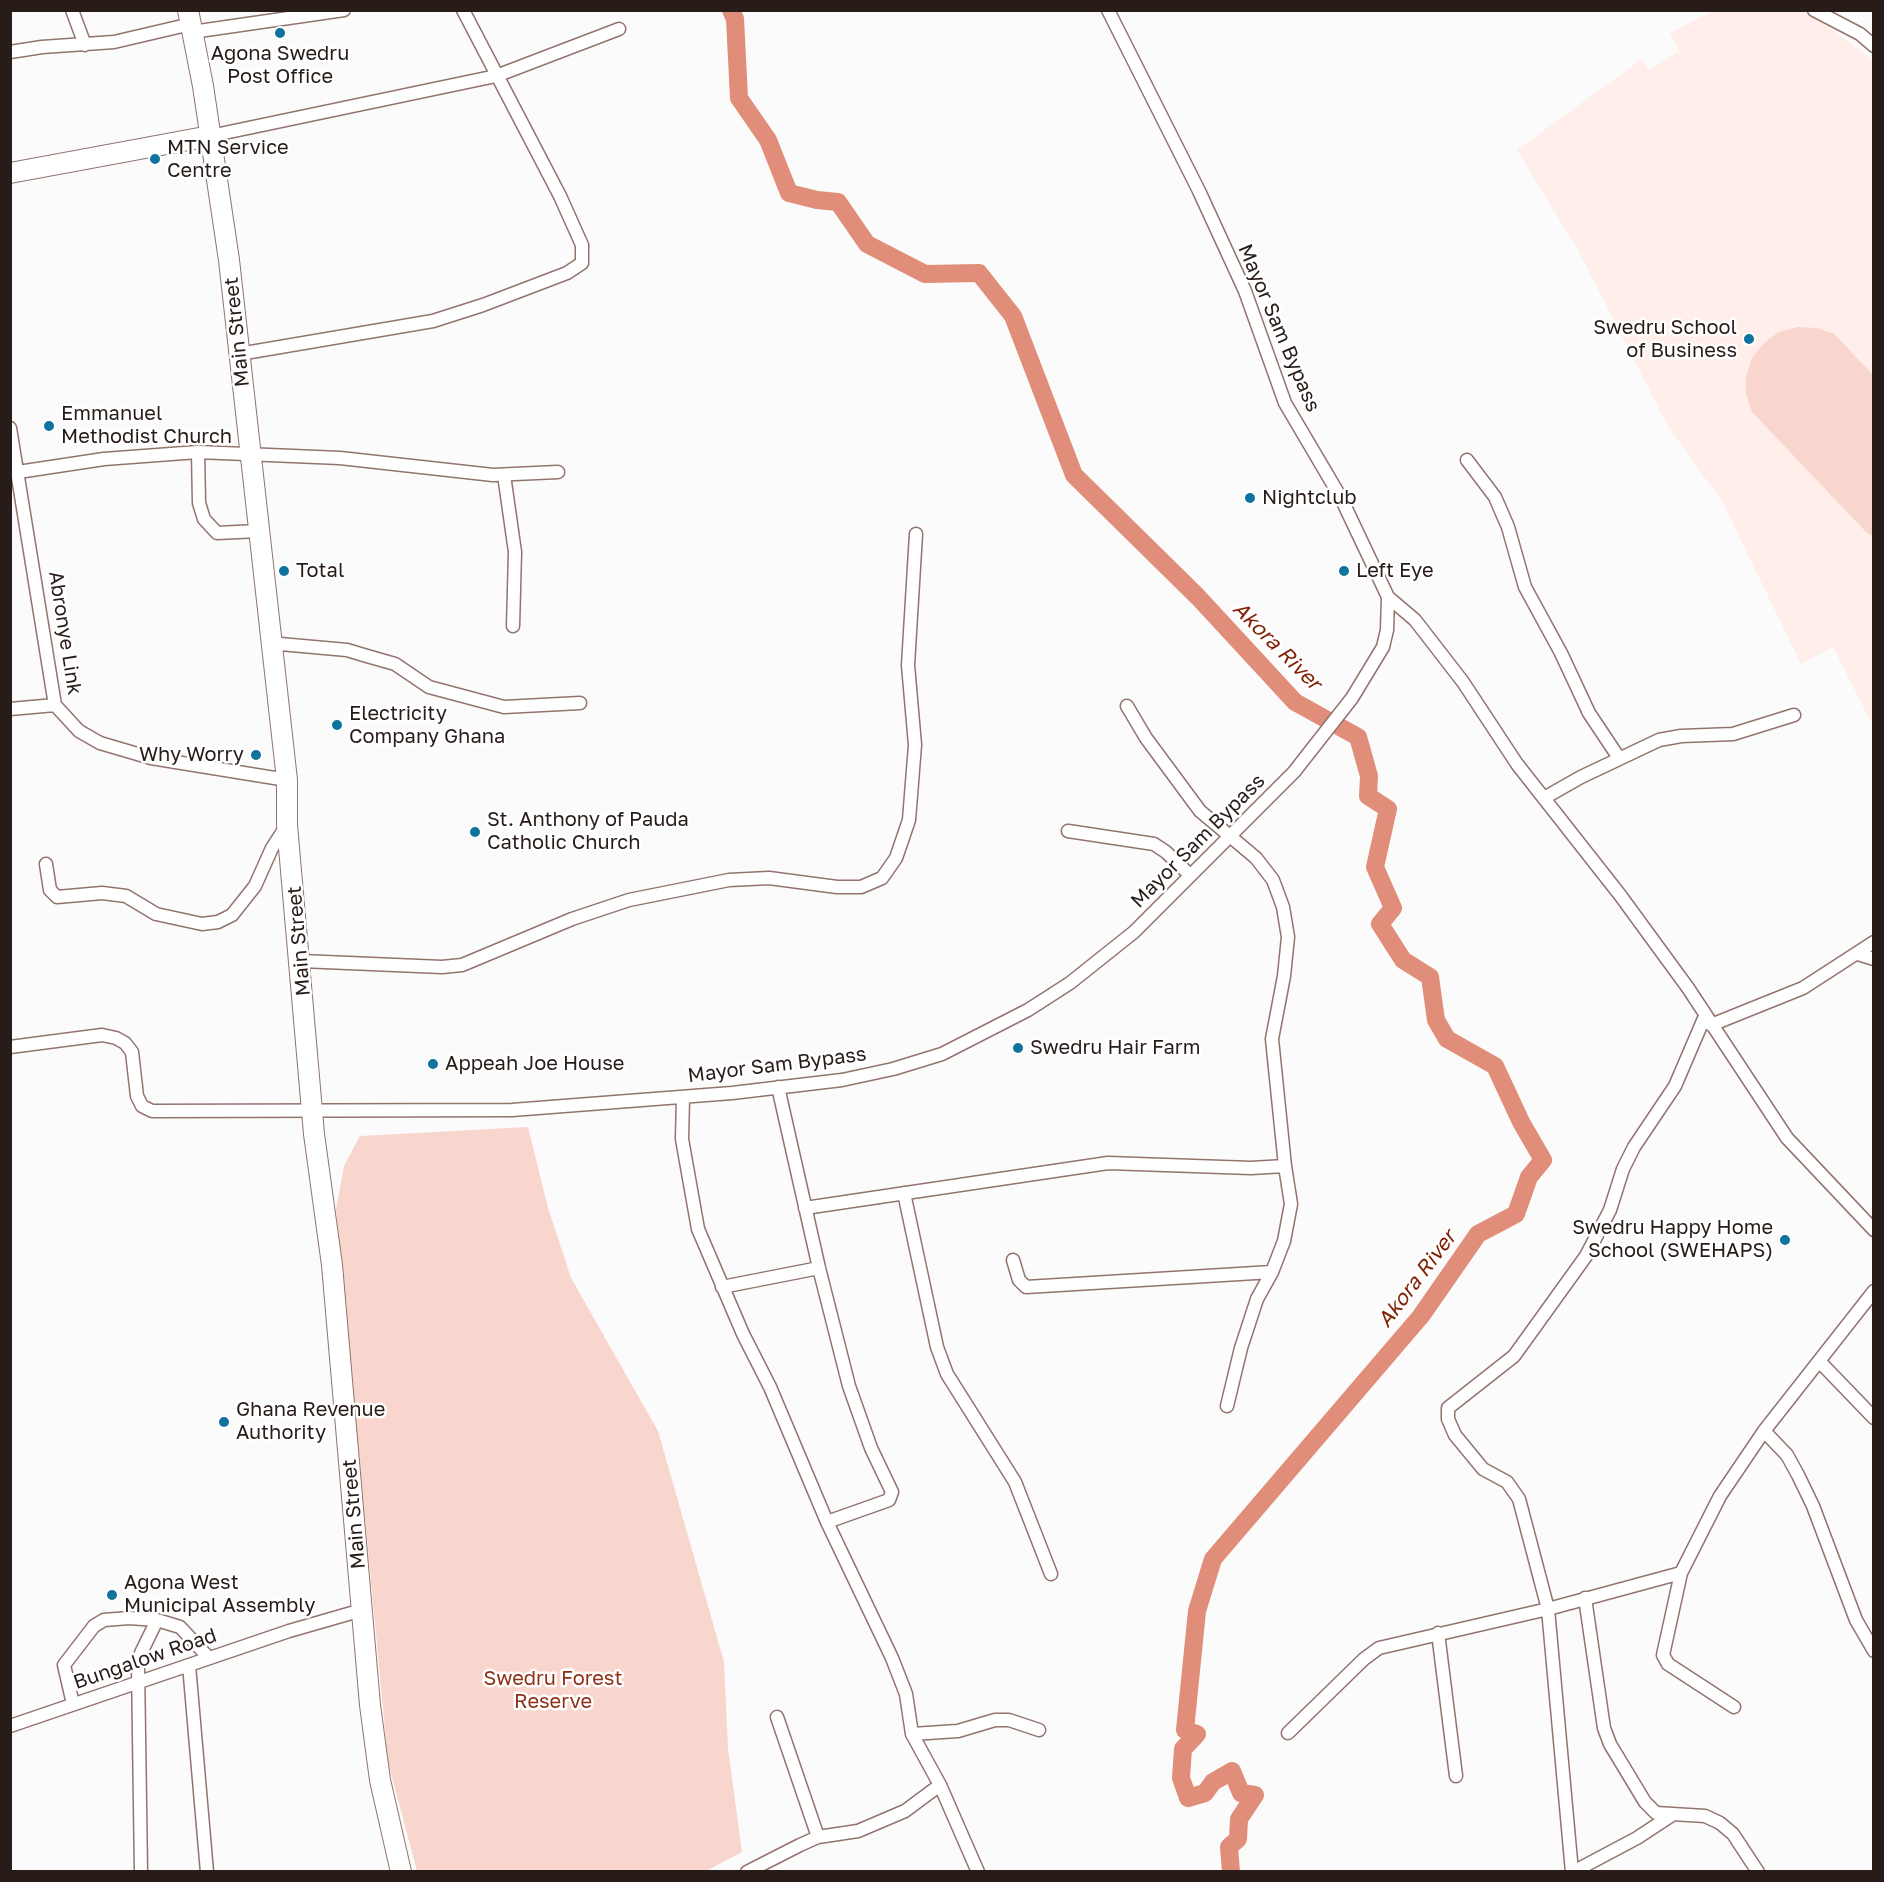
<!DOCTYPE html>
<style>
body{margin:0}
#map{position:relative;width:1884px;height:1882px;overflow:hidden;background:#fbfbfb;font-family:"Golos Text",sans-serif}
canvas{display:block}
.frame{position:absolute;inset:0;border:12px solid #281c19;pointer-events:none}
</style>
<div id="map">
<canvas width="1884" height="1882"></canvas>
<div class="frame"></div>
</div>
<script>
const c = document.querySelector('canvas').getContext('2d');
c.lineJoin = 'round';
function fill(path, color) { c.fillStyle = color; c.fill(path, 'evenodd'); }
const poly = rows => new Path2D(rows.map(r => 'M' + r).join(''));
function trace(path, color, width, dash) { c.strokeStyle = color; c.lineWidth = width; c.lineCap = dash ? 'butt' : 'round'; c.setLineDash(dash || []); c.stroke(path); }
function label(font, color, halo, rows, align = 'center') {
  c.font = font + ' "Golos Text",sans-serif'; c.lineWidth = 5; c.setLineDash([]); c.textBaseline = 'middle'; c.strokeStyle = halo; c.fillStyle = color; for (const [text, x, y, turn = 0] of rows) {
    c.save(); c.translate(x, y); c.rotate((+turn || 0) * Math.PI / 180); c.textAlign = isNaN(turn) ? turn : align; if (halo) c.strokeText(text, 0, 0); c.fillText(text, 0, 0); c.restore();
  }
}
const built = poly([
 [1713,11,1807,11,1873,60,1873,726,1833,647,1801,664,1723,503,1669,428,1578,250,1517,150,1642,59,1649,70,1679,51,1670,33]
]);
const green = poly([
 [1798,327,1817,328,1834,334,1873,375,1873,536,1867,533,1752,412,1746,394,1746,376,1752,358,1764,343,1779,332],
 [528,1127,548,1208,571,1278,658,1431,724,1662,728,1748,742,1852,706,1871,417,1871,388,1762,336,1209,344,1166,360,1136]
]);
const river = poly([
 [731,10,735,19,739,98,768,140,789,193,817,200,838,202,867,244,925,274,979,273,1013,316,1074,475,1198,597,1295,702,1358,737,1369,776,1368,796,1388,809,1375,867,1393,908,1380,924,1403,960,1430,977,1436,1020,1447,1039,1495,1066,1521,1122,1543,1160,1529,1177,1516,1214,1478,1234,1421,1316,1213,1559,1197,1611,1185,1730,1197,1734,1183,1749,1181,1778,1188,1798,1205,1793,1213,1782,1232,1771,1241,1793,1255,1795,1239,1819,1238,1839,1229,1847,1231,1872]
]);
const street = poly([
 [72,10,85,45],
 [1814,10,1860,34,1874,46],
 [192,32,344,10],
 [10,52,42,47,114,42,191,24],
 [210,136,496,76,619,29],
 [239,354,433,321,483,305,567,273,582,263,582,245,560,196,463,10],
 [10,428,55,705,79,731,100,743,151,758,287,780],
 [198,452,199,503,204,519,217,533,258,531],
 [1467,460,1495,497,1508,527,1525,587,1561,653,1589,713,1619,758],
 [18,472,104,459,198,452,340,458,493,475,558,472],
 [504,475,515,552,513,626],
 [1388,597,1415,620,1463,682,1517,764,1620,895,1688,988,1787,1138,1874,1230],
 [269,643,347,650,367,656,395,664,429,687,504,707,580,703],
 [10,709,55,705],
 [1544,798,1581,777,1659,740,1681,736,1733,734,1794,715],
 [1068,831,1154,844,1166,852,1190,875],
 [46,864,50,890,57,897,102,893,126,896,156,914,202,924,218,922,232,915,255,886,272,848,287,825],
 [1858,954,1874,959],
 [301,961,442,967,462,965,572,919,629,900,729,880,769,878,837,887,861,887,882,878,896,858,909,820,915,745,908,665,916,534],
 [1711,1025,1803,988,1874,942],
 [10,1047,102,1035,116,1038,125,1043,132,1052,137,1096,142,1106,152,1111,512,1110,732,1093,842,1080,893,1069,942,1054,1028,1010,1070,983,1134,932,1294,772,1352,698,1383,647,1387,630,1388,597,1341,498,1285,403,1245,291,1199,191,1108,10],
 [778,1087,819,1268,849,1386,871,1448,892,1492,889,1500,827,1522],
 [683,1098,682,1139,698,1229,743,1334,770,1387,827,1522,892,1658,906,1694,912,1734,940,1785,978,1872],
 [904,1193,937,1347,947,1374,1015,1482,1051,1574],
 [805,1208,1108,1163,1251,1168,1285,1166,1272,1039,1284,976,1288,937,1283,907,1273,880,1256,858,1200,811,1146,738,1127,706],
 [1013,1260,1019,1280,1026,1287,1272,1272],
 [722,1287,819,1268],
 [1820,1362,1874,1418],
 [1227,1406,1241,1348,1257,1299,1272,1272,1284,1241,1291,1204,1285,1166],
 [1764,1431,1787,1455,1798,1475,1813,1506,1856,1620,1874,1651],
 [1681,1573,1663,1655,1668,1664,1734,1707],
 [1585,1598,1604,1728,1610,1744,1645,1802,1656,1813,1705,1816,1720,1823,1733,1834,1758,1872],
 [1438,1633,1456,1776],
 [189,1665,207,1872],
 [73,1704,64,1665,94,1626,104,1620,129,1618,157,1620,180,1627,209,1658],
 [777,1717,818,1837],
 [10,1726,289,1631,362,1610],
 [1288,1733,1364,1659,1379,1648,1548,1609,1681,1573,1720,1496,1764,1431,1874,1291],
 [912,1734,958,1731,995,1720,1009,1720,1039,1730],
 [141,1872,138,1667,141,1653,157,1620],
 [747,1872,800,1845,818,1837,858,1831,905,1811,940,1785],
 [1572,1872,1548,1609,1519,1499,1507,1482,1483,1469,1455,1435,1448,1419,1448,1408,1514,1356,1586,1256,1610,1210,1623,1169,1634,1147,1675,1086,1705,1016],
 [1573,1872,1637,1838,1672,1815]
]);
const primary = poly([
 [188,10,203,86,229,260,287,780,287,825,314,1134,332,1265,370,1705,380,1780,401,1872],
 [10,173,210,136]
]);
const markers = [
 [280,33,6,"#0e739f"],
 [155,159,6,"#0e739f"],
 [1749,339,6,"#0e739f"],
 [49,426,6,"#0e739f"],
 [1250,498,6,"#0e739f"],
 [284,571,6,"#0e739f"],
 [1344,571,6,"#0e739f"],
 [337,725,6,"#0e739f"],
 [256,755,6,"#0e739f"],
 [475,832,6,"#0e739f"],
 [1018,1048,6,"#0e739f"],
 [433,1064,6,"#0e739f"],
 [1785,1240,6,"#0e739f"],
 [224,1422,6,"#0e739f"],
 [112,1595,6,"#0e739f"]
];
const poiNames = [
 ["Agona Swedru",280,54,"center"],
 ["Post Office",280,77,"center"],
 ["MTN Service",167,148],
 ["Centre",167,171],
 ["Swedru School",1737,328,"right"],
 ["of Business",1737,351,"right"],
 ["Emmanuel",61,414],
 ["Methodist Church",61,437],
 ["Nightclub",1262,498],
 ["Total",296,571],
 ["Left Eye",1356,571],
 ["Electricity",349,714],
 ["Company Ghana",349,737],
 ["Why Worry",244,755,"right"],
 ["St. Anthony of Pauda",487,820],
 ["Catholic Church",487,843],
 ["Swedru Hair Farm",1030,1048],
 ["Appeah Joe House",445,1064],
 ["Swedru Happy Home",1773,1228,"right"],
 ["School (SWEHAPS)",1773,1251,"right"],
 ["Ghana Revenue",236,1410],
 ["Authority",236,1433],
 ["Agona West",124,1583],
 ["Municipal Assembly",124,1606]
];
const streetNames = [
 ["Mayor Sam Bypass",1279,328,67],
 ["Main Street",237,332,-96],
 ["Abronye Link",65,633,81],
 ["Mayor Sam Bypass",1198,841,-45],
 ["Main Street",299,941,-95],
 ["Mayor Sam Bypass",777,1065,-7],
 ["Main Street",354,1514,-95],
 ["Bungalow Road",145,1659,-19]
];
const parkNames = [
 ["Swedru Forest",553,1679],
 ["Reserve",553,1702]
];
const waterNames = [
 ["Akora River",1277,646,45],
 ["Akora River",1417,1279,-53]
];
fill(built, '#ffeee9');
fill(green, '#f8d6cd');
trace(river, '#e08e79', 18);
trace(street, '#92746d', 15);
trace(primary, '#92746d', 22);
trace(street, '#fff', 12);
trace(primary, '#fff', 20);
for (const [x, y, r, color] of markers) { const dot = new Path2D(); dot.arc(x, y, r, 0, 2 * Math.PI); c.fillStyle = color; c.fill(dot); trace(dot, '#fff', 2); }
label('20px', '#281c19', '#fff', poiNames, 'left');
label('20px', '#281c19', '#fff', streetNames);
label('20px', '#902f16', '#fff', parkNames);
label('italic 21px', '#822206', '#fff', waterNames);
</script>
